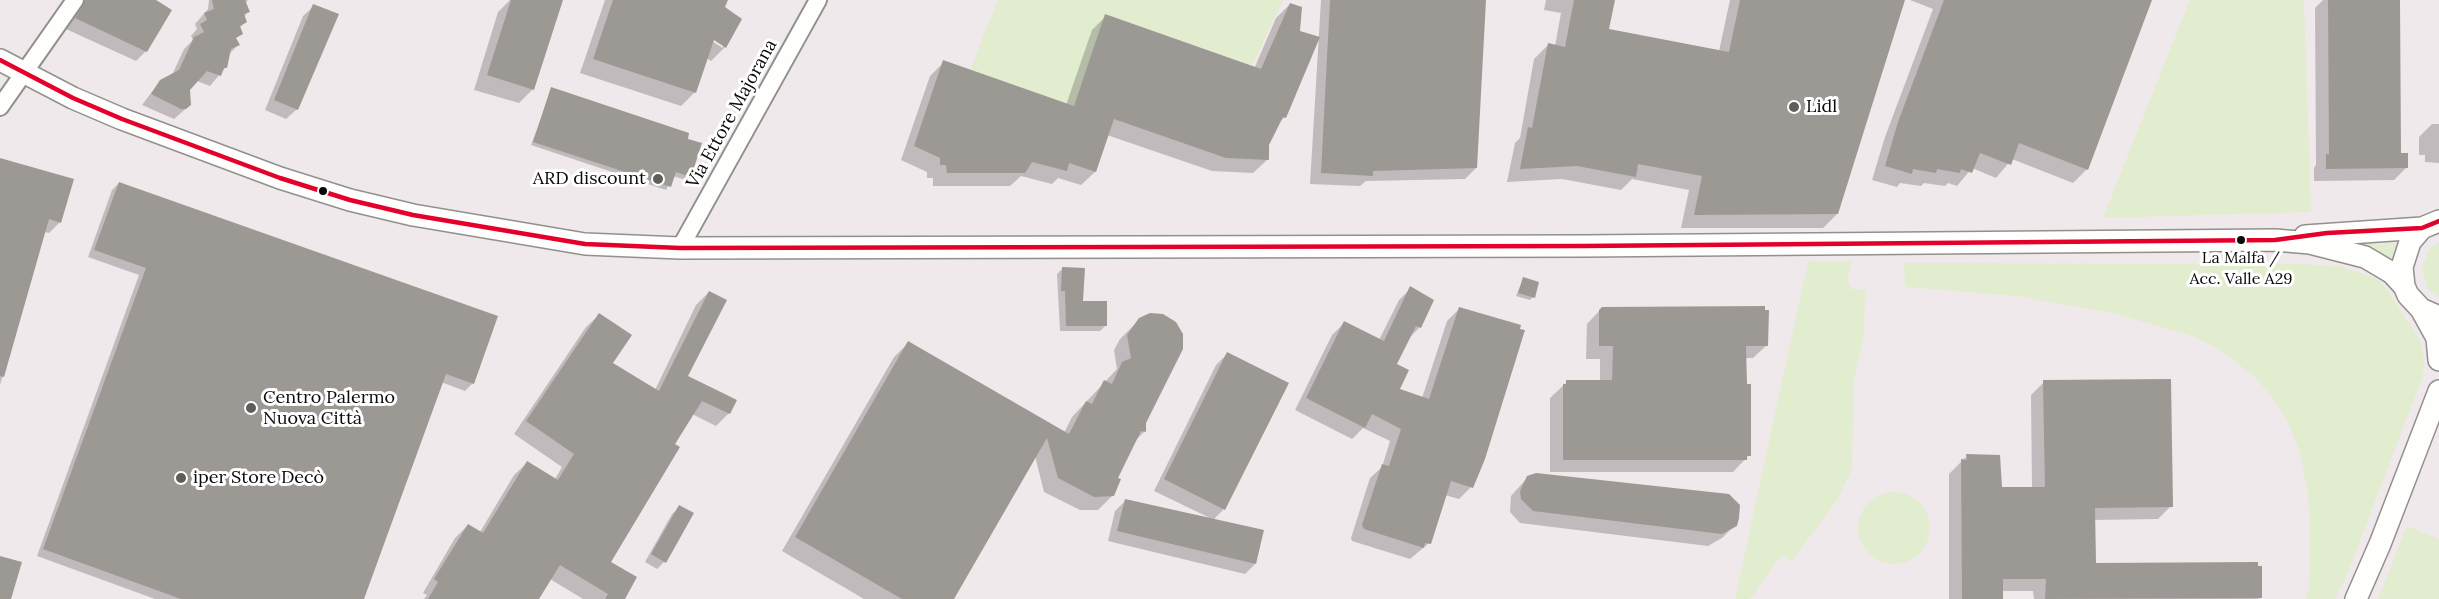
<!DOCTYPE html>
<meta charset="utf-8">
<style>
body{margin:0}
canvas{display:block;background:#f9f6ee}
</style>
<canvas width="2439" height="599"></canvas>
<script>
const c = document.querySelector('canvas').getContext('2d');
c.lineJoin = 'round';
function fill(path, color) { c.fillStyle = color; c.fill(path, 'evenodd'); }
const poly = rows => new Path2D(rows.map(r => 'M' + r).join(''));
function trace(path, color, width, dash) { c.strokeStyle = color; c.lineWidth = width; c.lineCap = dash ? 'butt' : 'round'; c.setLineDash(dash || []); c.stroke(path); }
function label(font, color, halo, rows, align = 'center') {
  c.font = font + ' Lora,serif'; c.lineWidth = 6; c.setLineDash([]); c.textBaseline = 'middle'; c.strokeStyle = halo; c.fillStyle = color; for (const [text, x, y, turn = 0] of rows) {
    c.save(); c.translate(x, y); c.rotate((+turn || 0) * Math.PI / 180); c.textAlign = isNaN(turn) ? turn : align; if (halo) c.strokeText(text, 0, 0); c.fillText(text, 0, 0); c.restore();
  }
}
const industrial = poly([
 [0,0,2439,0,2439,599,0,599]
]);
const green = poly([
 [998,0,1283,0,1252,66,1106,14,1074,106,970,70],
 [2190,0,2304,0,2311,212,2103,218],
 [2439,242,2439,298,2427,288,2422,268,2430,249],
 [2348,243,2375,244,2398,243,2393,263],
 [1808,261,1852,262,1847,279,1852,289,1865,290,1864,334,1854,379,1852,468,1838,499,1791,562,1782,555,1750,599,1735,599],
 [1904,263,2307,264,2342,267,2375,278,2385,287,2420,340,2424,358,2423,376,2348,572,2335,599,2306,599,2309,588,2310,525,2308,494,2299,450,2287,421,2274,400,2258,380,2241,366,2217,348,2192,336,2113,313,2017,296,1905,287],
 '1858 528a36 36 0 1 1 72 0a36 36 0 1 1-72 0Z',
 [2407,526,2439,539,2439,599,2378,599]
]);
const shadow = poly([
 [81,0,153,0,146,51,136,61,66,29],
 [209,0,248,0,245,4,248,12,244,17,246,22,239,28,241,33,235,39,238,45,229,54,225,68,210,86,197,81,189,90,190,105,174,119,142,105,160,81,172,75,184,49,193,40,191,36,197,29,195,24,208,9],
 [510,0,561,0,533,89,519,103,474,90,498,12],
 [605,0,726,0,724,7,741,19,725,47,711,61,706,58,695,92,681,106,580,73],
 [709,35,723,44,723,48,707,38],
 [1321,0,1485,0,1476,168,1465,179,1366,181,1360,186,1310,184],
 [1546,0,1613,0,1607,31,1719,51,1730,0,1904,0,1837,214,1823,228,1681,228,1689,190,1632,179,1621,190,1562,179,1507,182,1515,143,1520,138,1534,59,1548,45,1555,46,1561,13,1544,10],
 [1910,0,2150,0,2087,169,2073,183,2012,159,1996,178,1972,168,1957,186,1948,183,1945,186,1924,183,1921,186,1900,183,1897,187,1872,180,1885,137,1933,9],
 [2323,0,2398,0,2399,154,2407,167,2394,180,2314,181,2314,168,2316,165,2315,8],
 [1290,4,1285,117,1278,123,1268,145,1267,160,1253,173,1212,171,1107,135,1095,172,1081,185,1058,178,1052,184,1021,176,1010,186,933,186,933,178,927,178,927,172,901,160,930,76,944,62,1066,105,1092,30,1106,16,1254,69,1276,18],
 [314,6,297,109,286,119,265,110,303,16],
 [552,89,690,176,686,180,673,176,666,190,531,145],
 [2432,124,2439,124,2439,163,2425,162,2425,155,2419,155,2419,137],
 [0,159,60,222,49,233,44,232,0,385],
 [119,183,473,383,465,391,441,382,362,599,155,599,37,556,139,275,88,257,112,190],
 [1063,268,1082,303,1106,325,1100,331,1060,331,1057,274],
 [1524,278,1533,297,1530,300,1516,296],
 [1411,288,1432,301,1419,328,1407,340,1395,365,1398,390,1422,398,1447,321,1459,309,1471,487,1459,499,1445,495,1429,543,1410,559,1352,541,1351,538,1370,478,1382,467,1390,441,1363,428,1352,439,1295,410,1332,335,1344,323,1379,340,1399,300],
 [709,292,686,377,729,413,716,426,692,414,609,562,623,599,583,599,550,579,538,599,424,599,427,595,423,593,455,538,468,525,480,532,514,475,527,463,555,479,562,467,514,434,586,327,599,315,611,364,655,390,696,305],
 [1602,308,1767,345,1753,358,1745,358,1749,455,1733,472,1550,472,1550,398,1567,382,1600,382,1600,359,1586,359,1587,324],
 [1151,314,1171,319,1178,328,1145,422,1144,432,1134,442,1116,479,1112,496,1098,510,1080,510,1044,492,1035,456,952,599,864,599,782,551,894,357,908,343,1064,433,1072,417,1117,369,1114,350,1120,339,1135,324],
 [1227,354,1224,509,1213,520,1255,564,1245,574,1108,541,1115,511,1125,501,1210,518,1154,491,1216,365],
 [2044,382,2171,506,2158,519,2094,520,2094,564,2260,597,2258,599,2034,599,2033,591,2002,591,2002,599,1949,599,1949,474,1967,456,2000,489,2032,489,2031,395],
 [1528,477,1735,525,1722,538,1708,546,1520,523,1510,512,1511,496],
 [680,507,664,562,657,569,645,562,672,514]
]);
const building = poly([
 [85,0,156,0,172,10,147,52,75,18],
 [212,0,245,0,250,12,244,14,247,22,240,26,243,34,236,38,240,45,231,49,227,68,224,68,221,76,207,71,190,90,191,105,186,109,181,109,151,94,160,80,179,70,194,37,204,32,200,24,207,20,204,13,214,9],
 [511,0,563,0,534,90,487,75],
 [613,0,728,0,725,7,742,19,726,48,714,40,696,93,593,59],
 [1330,0,1486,0,1477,168,1373,171,1373,176,1321,173],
 [1574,0,1615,0,1609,29,1729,52,1740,0,1905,0,1838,214,1694,215,1702,176,1638,164,1636,177,1577,166,1520,169,1528,127,1532,128,1548,43,1565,47],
 [1944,0,2152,0,2088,170,2019,143,2011,165,1980,153,1972,173,1961,169,1960,173,1937,169,1936,173,1913,169,1912,174,1885,166,1898,122],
 [2328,0,2400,0,2401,153,2408,153,2408,168,2326,169,2326,154,2329,154],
 [1290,3,1302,7,1300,31,1320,37,1286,118,1283,117,1269,145,1269,160,1226,158,1114,119,1096,172,1069,163,1067,171,1032,162,1025,173,947,173,946,165,940,165,940,158,914,146,943,60,1074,106,1105,14,1261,69],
 [313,4,339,14,298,110,274,100],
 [551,87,689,133,688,139,702,143,691,177,676,172,671,187,533,142],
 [0,158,74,179,61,223,49,219,4,377,0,376],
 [119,182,498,316,474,384,446,374,364,599,181,599,43,549,146,268,94,250],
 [1062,267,1085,268,1083,301,1107,301,1107,326,1066,326,1065,291,1061,291],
 [1523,277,1539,282,1535,298,1518,293],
 [1410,286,1434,300,1421,328,1416,326,1397,364,1409,370,1400,389,1429,399,1459,307,1521,325,1520,329,1525,330,1485,459,1473,488,1451,481,1431,544,1425,543,1424,548,1364,529,1362,525,1382,464,1389,466,1401,429,1372,414,1365,428,1306,398,1344,321,1384,341],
 [709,291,727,300,688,376,737,400,730,414,702,401,675,444,680,447,611,562,637,577,625,599,605,599,608,594,560,565,539,599,428,599,438,582,434,579,468,524,483,533,527,461,558,480,574,454,526,421,599,313,632,335,613,363,659,391],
 [1765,306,1765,310,1769,310,1768,346,1746,346,1747,384,1751,384,1751,456,1747,456,1747,460,1563,460,1563,384,1566,384,1566,380,1612,380,1613,346,1599,346,1599,310,1602,307],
 [1150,313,1163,314,1176,322,1183,334,1183,349,1146,423,1146,432,1141,431,1118,478,1121,479,1114,496,1094,497,1058,478,1047,438,954,599,902,599,795,537,908,341,1069,434,1086,401,1092,404,1104,380,1112,384,1122,362,1131,358,1127,335,1139,318],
 [1227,352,1289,383,1225,510,1164,479],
 [2171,379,2173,507,2095,508,2096,563,2258,562,2258,566,2262,566,2262,598,2045,599,2046,579,2003,579,2003,599,1962,599,1961,459,1967,460,1966,454,2000,455,2002,487,2045,487,2043,380],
 [1536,473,1729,494,1740,505,1739,518,1737,526,1722,534,1533,511,1521,499,1520,491,1527,476],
 [1125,499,1264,530,1256,564,1117,531],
 [679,505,694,513,666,563,651,554],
 [0,556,22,562,11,599,0,599]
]);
const minor = poly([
 [0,107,75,0],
 [680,248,818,0]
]);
const tertiary = poly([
 [0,60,73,98,122,119,280,178,350,200,413,215,585,244,680,248,1583,246,2275,240,2310,243,2365,257,2392,273,2404,286],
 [2439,221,2422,228,2410,242,2402,267,2404,286,2408,295,2421,309,2439,317],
 [2305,236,2422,228],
 [2421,309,2437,338,2439,360],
 [2356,599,2380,544,2439,391]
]);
const bus1 = poly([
 [0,60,73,98,122,119,280,178,350,200,413,215,585,244,680,248,1583,246,2275,240,2327,233,2422,228,2439,221]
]);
const markers = [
 [1794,107,6,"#5e5d5a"],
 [658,179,6,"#5e5d5a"],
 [323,191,5,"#0a0a0a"],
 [2241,240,5,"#0a0a0a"],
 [251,408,6,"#5e5d5a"],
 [181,478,6,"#5e5d5a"]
];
const busNames = [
 ["La Malfa /",2241,258],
 ["Acc. Valle A29",2241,279]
];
const poiNames = [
 ["Lidl",1806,107],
 ["ARD discount",646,179,"right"],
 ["Centro Palermo",263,398],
 ["Nuova Città",263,419],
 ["iper Store Decò",193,478]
];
const streetNames = [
 ["Via Ettore Majorana",732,114,-61]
];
fill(industrial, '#f0e9eb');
fill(green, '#e2edcf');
fill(shadow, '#0003');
fill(building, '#9c9994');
trace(minor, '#92908d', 20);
trace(tertiary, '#92908d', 24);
trace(minor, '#fefefc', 16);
trace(tertiary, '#fefefc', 21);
trace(bus1, '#e4002b', 4.5);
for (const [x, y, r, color] of markers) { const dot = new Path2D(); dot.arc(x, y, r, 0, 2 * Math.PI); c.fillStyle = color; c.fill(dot); trace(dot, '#fff', 2); }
label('16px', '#0a0a0a', '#fff', busNames);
label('18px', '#0a0a0a', '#fff', poiNames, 'left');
label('18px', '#0a0a0a', '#fff', streetNames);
</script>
